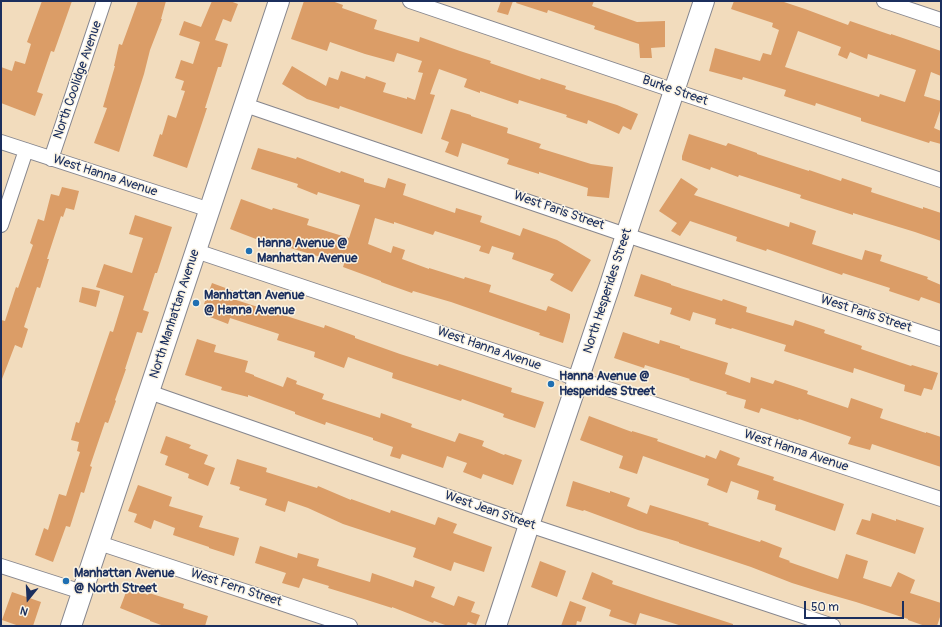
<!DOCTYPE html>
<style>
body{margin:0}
#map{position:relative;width:942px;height:627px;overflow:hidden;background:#f2dcbd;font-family:Pangolin,sans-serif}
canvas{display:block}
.frame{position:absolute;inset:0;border:2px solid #1b2f5e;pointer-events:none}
.north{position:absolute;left:8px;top:579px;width:40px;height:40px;-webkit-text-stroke:3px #fcf5e5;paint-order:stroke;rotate:198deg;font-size:11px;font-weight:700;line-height:16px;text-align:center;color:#1b2f5e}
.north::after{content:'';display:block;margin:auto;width:14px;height:18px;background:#1b2f5e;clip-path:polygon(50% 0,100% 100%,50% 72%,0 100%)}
.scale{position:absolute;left:804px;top:601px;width:100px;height:18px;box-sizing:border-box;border:2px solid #1b2f5e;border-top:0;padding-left:5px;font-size:12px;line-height:14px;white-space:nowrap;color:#1b2f5e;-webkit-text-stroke:3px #fcf5e5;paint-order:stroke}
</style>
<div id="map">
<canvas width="942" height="627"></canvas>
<div class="frame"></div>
<div class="north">N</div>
<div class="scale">50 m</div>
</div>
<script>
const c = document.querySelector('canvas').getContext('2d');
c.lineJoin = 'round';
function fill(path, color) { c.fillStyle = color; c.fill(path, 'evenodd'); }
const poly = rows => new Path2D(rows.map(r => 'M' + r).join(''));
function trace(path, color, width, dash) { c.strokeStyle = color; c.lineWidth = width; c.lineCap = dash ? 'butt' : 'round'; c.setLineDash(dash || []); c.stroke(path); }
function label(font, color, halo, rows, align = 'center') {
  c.font = font + ' Pangolin,sans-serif'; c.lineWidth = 3; c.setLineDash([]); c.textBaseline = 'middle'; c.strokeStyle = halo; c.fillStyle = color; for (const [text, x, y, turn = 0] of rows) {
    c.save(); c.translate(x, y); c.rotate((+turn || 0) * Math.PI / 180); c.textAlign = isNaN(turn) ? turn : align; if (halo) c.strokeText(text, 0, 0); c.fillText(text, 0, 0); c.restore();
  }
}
const building = poly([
 [42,1,72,1,54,52,51,51,37,92,43,94,35,116,1,103,1,67,12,71,15,61,25,64,31,44,27,42],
 [138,1,166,1,161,19,162,19,150,50,144,74,119,152,94,143,107,108,103,107,115,66,114,66,119,44,122,45],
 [212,1,230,1,238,4,231,22,223,19,215,40,228,44,221,67,218,67,205,108,207,108,187,168,153,156,160,134,162,135,168,115,176,118,185,91,181,90,184,81,175,78,181,60,193,64,200,42,179,35,184,21,201,27],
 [304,1,332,1,343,5,342,8,377,20,374,29,419,42,420,37,460,51,491,61,490,63,540,80,541,78,566,86,565,89,617,105,638,114,631,130,623,126,619,134,588,120,587,124,566,117,567,115,519,100,518,104,480,91,480,93,464,87,467,79,439,69,430,94,435,95,422,134,340,106,339,109,307,99,282,84,292,66,326,86,329,77,338,80,341,71,365,79,366,76,386,83,383,92,407,99,407,97,415,100,423,73,418,72,422,61,397,53,394,62,365,54,330,42,327,51,291,39],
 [501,1,513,1,508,15,497,12],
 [517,1,594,1,592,6,637,22,665,21,665,47,651,48,652,58,640,58,639,44,594,29,595,26,548,10,547,13,516,3],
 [734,1,781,1,805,9,848,25,850,21,891,35,891,34,941,51,941,76,931,72,924,96,941,101,941,108,934,128,941,131,941,144,930,141,929,143,861,121,861,118,816,103,815,106,784,96,786,90,743,77,742,80,709,71,715,48,760,61,763,53,771,55,779,30,772,27,773,23,731,9],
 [798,31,841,47,838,55,847,59,850,52,867,59,868,54,916,70,905,102,880,94,879,97,785,67],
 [451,109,471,115,471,116,508,128,507,133,541,144,539,148,591,164,613,167,609,198,587,196,588,188,539,172,539,174,507,164,509,159,462,143,458,157,445,152,449,142,441,139],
 [689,134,726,146,728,143,757,153,757,154,809,171,809,170,841,181,842,178,872,188,871,192,923,209,923,207,941,213,941,241,915,232,853,213,853,215,800,198,801,195,739,175,738,177,711,167,710,170,682,160,682,156],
 [258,148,296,159,297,157,340,173,341,171,364,179,364,182,385,188,388,178,406,184,403,195,455,213,456,208,482,216,480,222,520,236,523,228,557,240,591,260,572,292,550,280,554,274,512,259,514,253,492,246,489,254,479,251,481,246,435,231,433,235,394,222,394,224,375,218,368,244,391,253,393,246,405,250,402,259,429,269,429,268,464,279,465,277,491,285,489,292,546,311,548,306,570,314,570,318,563,343,539,335,540,333,451,302,413,291,412,293,381,282,381,281,343,267,344,264,257,238,256,239,230,229,241,199,272,210,273,208,309,219,307,225,349,238,360,205,318,192,317,195,297,187,298,184,251,169],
 [681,178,698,189,694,195,789,227,790,222,816,231,812,244,862,260,865,250,882,255,880,261,928,277,927,279,941,285,941,304,921,297,919,301,889,291,890,288,843,273,842,275,767,249,766,251,736,241,737,237,690,221,680,236,671,231,677,223,659,211],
 [62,187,79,191,74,210,66,208,63,217,61,216,47,259,49,259,40,288,37,287,24,327,28,329,22,348,15,345,2,379,1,379,1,320,5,321,16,287,18,288,33,245,30,243,38,219,44,221,51,194,59,196],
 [135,215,172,227,157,273,155,273,143,310,149,312,142,333,137,332,125,369,126,369,115,400,116,401,108,423,105,422,90,466,92,467,84,493,81,492,70,527,66,526,53,562,35,555,44,528,48,530,59,494,66,496,80,452,77,451,79,442,71,440,76,422,79,423,110,331,113,332,124,296,96,287,104,264,132,273,143,238,129,234],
 [641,274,671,284,671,285,722,301,723,299,747,307,746,312,793,326,795,320,825,330,824,333,862,346,861,349,911,366,912,365,938,373,932,390,924,388,921,396,904,391,905,385,854,368,853,373,784,351,786,345,732,328,731,329,715,324,716,319,693,312,690,321,670,314,672,308,634,296],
 [212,283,239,293,236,300,324,328,325,325,355,336,355,338,400,354,438,366,439,364,512,388,511,392,544,402,535,428,503,417,504,414,462,399,461,401,392,378,393,373,348,357,344,368,314,357,315,352,277,340,279,334,230,318,228,324,210,317,213,307,204,304],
 [82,287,100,291,96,307,79,302],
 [623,332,659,344,660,340,680,346,680,348,728,363,725,374,750,383,751,377,773,384,775,380,808,391,807,394,848,408,851,398,883,409,880,418,926,433,926,432,941,437,941,467,872,444,870,450,848,444,851,437,799,419,798,420,761,408,759,413,744,408,746,400,726,394,727,392,689,380,690,379,645,365,644,368,614,358],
 [197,339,216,345,214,352,248,361,245,372,254,375,254,376,283,387,287,377,297,381,296,384,324,394,322,399,380,418,381,413,412,424,411,427,455,442,459,433,484,441,482,446,504,455,505,454,522,460,513,485,483,474,481,479,463,472,467,463,447,456,443,468,402,454,400,459,390,456,393,447,373,440,373,438,326,422,325,425,295,414,295,412,248,395,248,397,221,390,222,387,185,375],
 [589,416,632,432,632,431,658,439,657,441,705,458,706,455,716,459,720,450,740,458,737,465,774,477,773,480,844,504,835,531,775,510,776,505,757,499,759,491,731,481,727,493,707,485,709,479,643,456,637,474,619,468,623,456,580,440],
 [166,436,191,445,189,448,208,455,204,464,215,468,208,486,188,478,189,474,165,465,168,456,160,453],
 [237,459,267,468,266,472,317,488,318,486,351,500,351,499,390,513,391,510,435,525,438,517,457,524,453,533,492,547,484,572,454,562,451,571,413,557,416,548,343,524,308,508,288,501,285,512,265,505,267,499,239,490,240,487,230,484],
 [573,481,610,493,610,491,630,498,627,506,647,514,650,505,709,523,708,525,760,542,761,540,782,548,779,557,790,561,789,562,838,579,846,554,868,561,863,578,891,587,898,572,915,580,910,593,941,603,941,614,937,626,925,626,908,620,908,619,856,602,821,592,792,583,751,567,679,543,679,542,638,530,584,510,583,511,566,506],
 [138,485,172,497,169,506,203,516,199,527,239,538,234,556,209,548,209,547,173,535,175,528,154,520,151,529,134,522,137,514,128,511],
 [872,513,896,521,896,519,924,528,915,554,856,534,862,519,870,521],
 [260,546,297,558,298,553,319,559,317,566,370,582,372,573,413,587,415,580,435,587,431,597,454,606,458,596,475,602,471,612,480,615,476,625,468,622,466,626,448,626,434,621,433,623,392,607,392,608,364,599,328,588,329,586,303,578,299,588,282,583,286,573,255,563],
 [540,561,566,571,557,597,531,587],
 [592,572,613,581,612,584,656,599,733,624,733,626,682,626,640,613,636,625,609,616,611,610,582,599],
 [128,587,148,595,149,593,184,604,183,608,208,616,205,626,164,626,150,621,150,620,120,608],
 [12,592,41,602,33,626,19,626,2,620],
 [570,601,586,607,581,622,577,621,576,626,561,626]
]);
const street = poly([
 [410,1,675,91,941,180],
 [884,1,941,20],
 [245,105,626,235,941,339],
 [1,142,210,210],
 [51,159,104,1],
 [1,225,26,150],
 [196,251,578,379,941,499],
 [149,392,529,525,833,626],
 [99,543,350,626],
 [1,566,82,592]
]);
const secondary = poly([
 [71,626,279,1],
 [496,626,529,525,609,288,626,235,704,1]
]);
const markers = [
 [249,251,4,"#1f6fb2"],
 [196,303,4,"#1f6fb2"],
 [551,384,4,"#1f6fb2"],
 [66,581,4,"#1f6fb2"]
];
const streetNames = [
 ["North Coolidge Avenue",78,80,-71],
 ["Burke Street",675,91,19],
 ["West Hanna Avenue",105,176,18],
 ["West Paris Street",559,211,19],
 ["North Hesperides Street",608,291,-72],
 ["North Manhattan Avenue",175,314,-72],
 ["West Paris Street",866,314,18],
 ["West Hanna Avenue",489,349,19],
 ["West Hanna Avenue",796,451,18],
 ["West Jean Street",490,511,19],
 ["West Fern Street",236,588,18]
];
const poiNames = [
 ["Hanna Avenue @",257,244],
 ["Manhattan Avenue",257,259],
 ["Manhattan Avenue",204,296],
 ["@ Hanna Avenue",204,311],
 ["Hanna Avenue @",559,377],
 ["Hesperides Street",559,392],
 ["Manhattan Avenue",74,574],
 ["@ North Street",74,589]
];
fill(building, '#db9d67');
trace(street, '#86868e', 16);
trace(secondary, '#86868e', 22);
trace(street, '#fff', 14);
trace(secondary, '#fff', 20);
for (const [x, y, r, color] of markers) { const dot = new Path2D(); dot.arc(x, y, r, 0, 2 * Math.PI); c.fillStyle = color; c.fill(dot); trace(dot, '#fcf5e5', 1.5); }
label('13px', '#1b2f5e', '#fcf5e5', streetNames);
label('bold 13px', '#1b2f5e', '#fcf5e5', poiNames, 'left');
</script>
